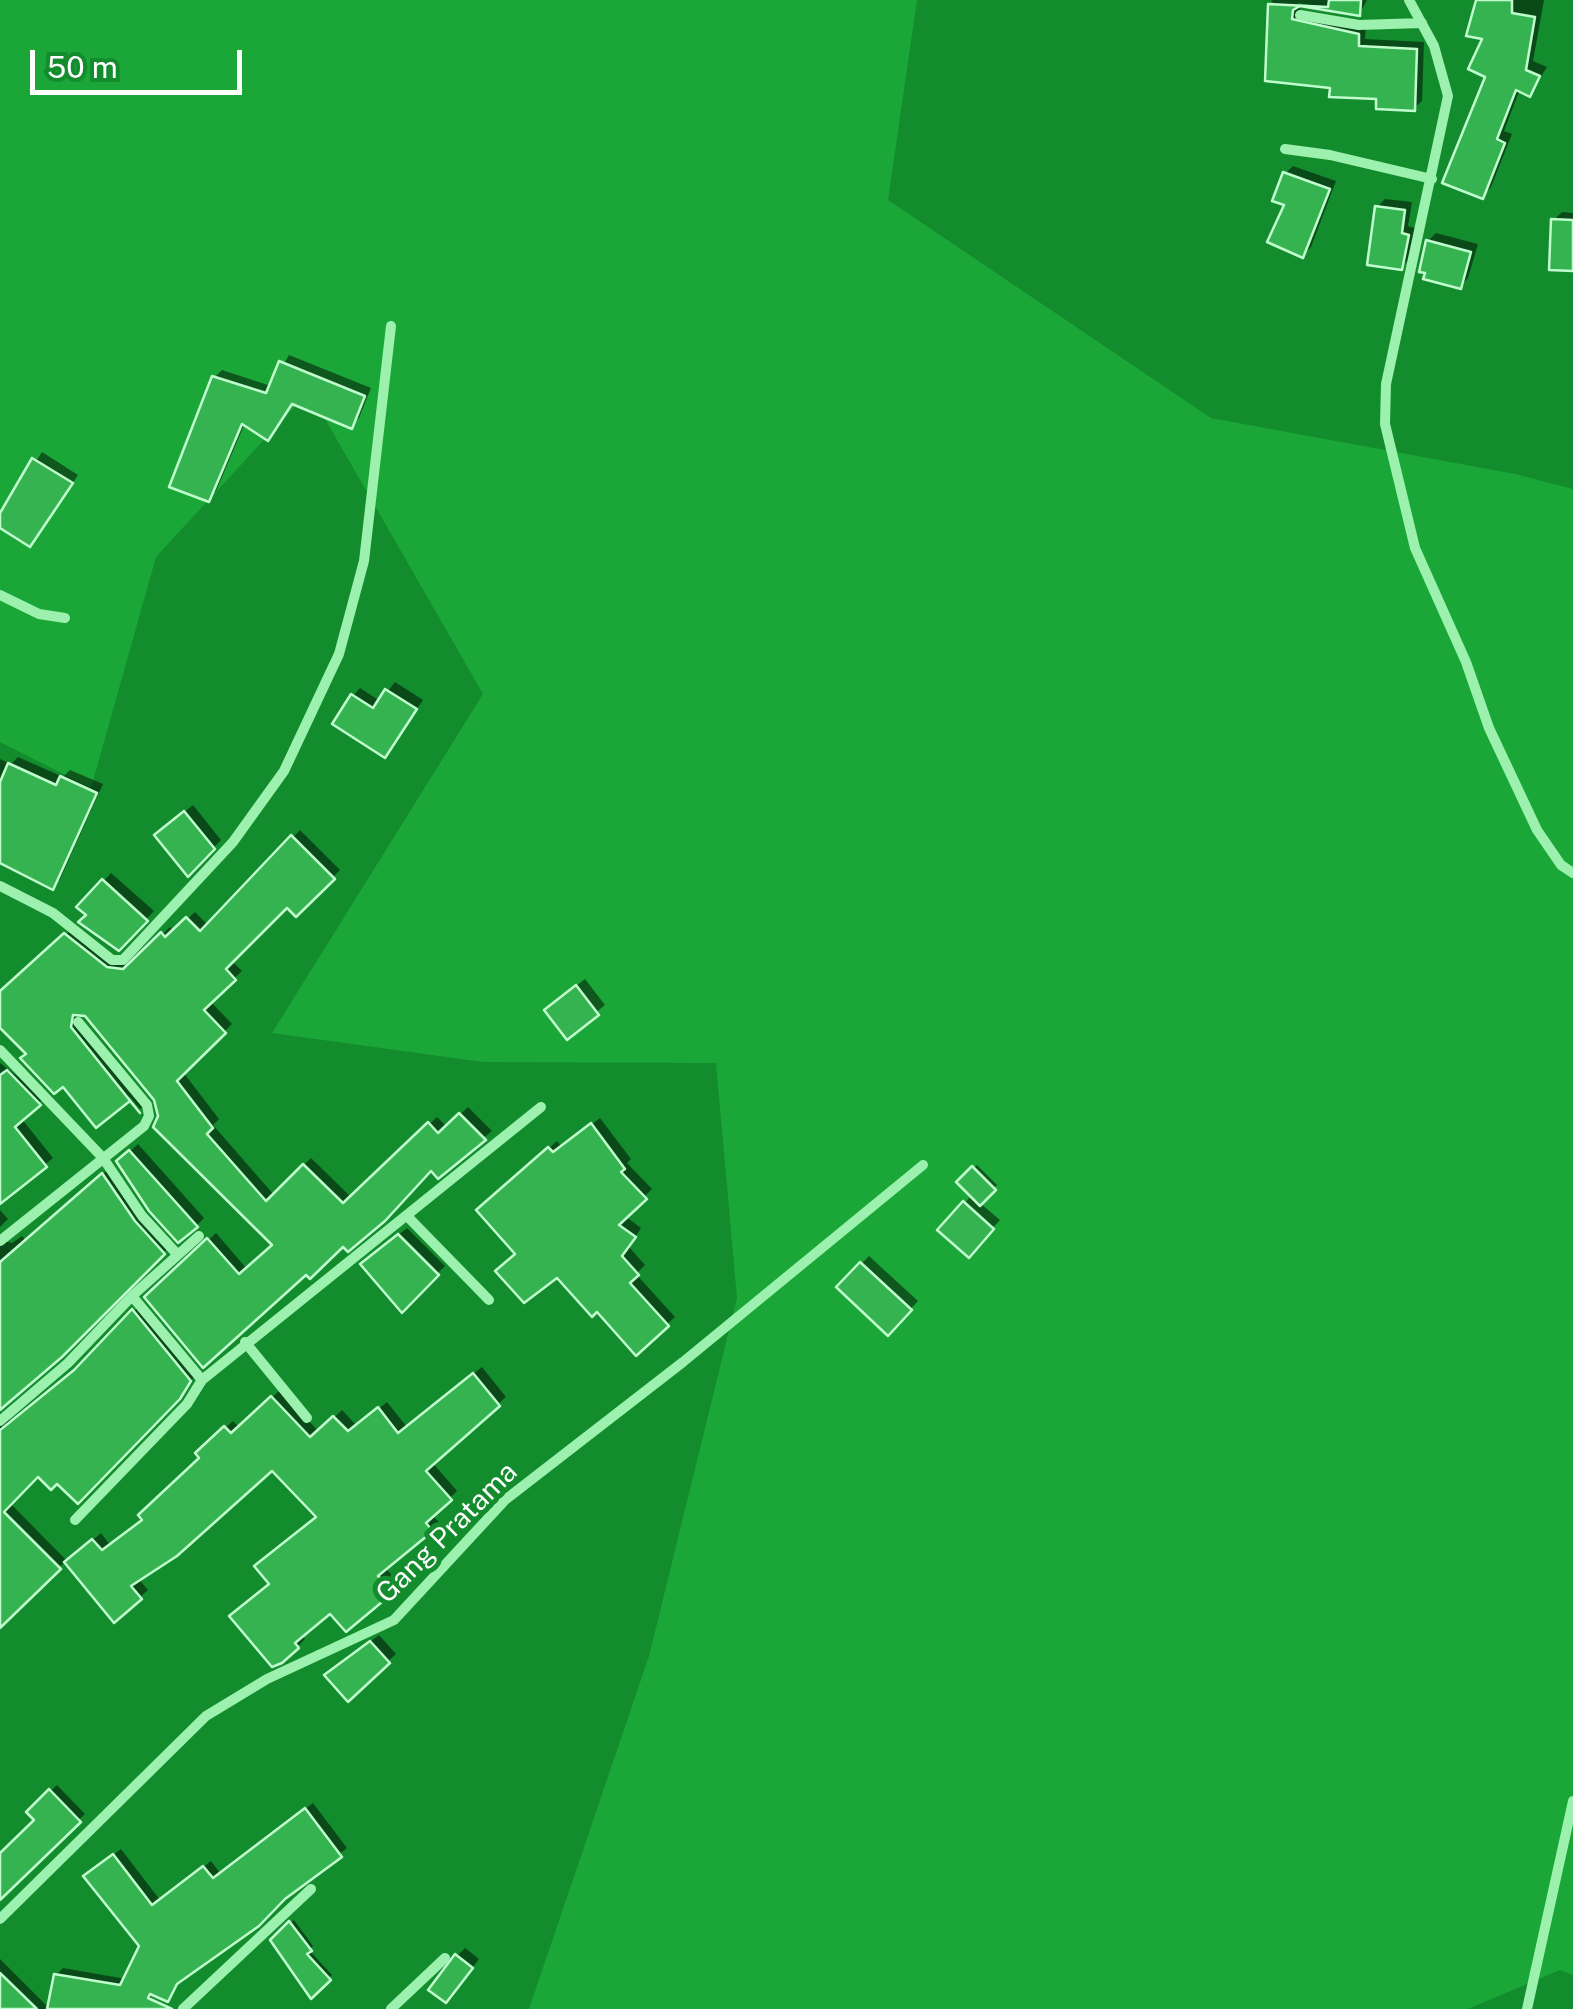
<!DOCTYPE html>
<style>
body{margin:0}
#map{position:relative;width:1573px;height:2009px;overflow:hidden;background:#138c2e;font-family:"Public Sans",sans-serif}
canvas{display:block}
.scale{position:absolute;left:30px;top:50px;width:212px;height:45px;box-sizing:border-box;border:5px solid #fff;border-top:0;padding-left:12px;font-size:30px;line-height:35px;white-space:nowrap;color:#fff;-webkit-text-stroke:8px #138c2e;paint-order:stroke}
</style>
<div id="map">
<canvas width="1573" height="2009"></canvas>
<div class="scale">50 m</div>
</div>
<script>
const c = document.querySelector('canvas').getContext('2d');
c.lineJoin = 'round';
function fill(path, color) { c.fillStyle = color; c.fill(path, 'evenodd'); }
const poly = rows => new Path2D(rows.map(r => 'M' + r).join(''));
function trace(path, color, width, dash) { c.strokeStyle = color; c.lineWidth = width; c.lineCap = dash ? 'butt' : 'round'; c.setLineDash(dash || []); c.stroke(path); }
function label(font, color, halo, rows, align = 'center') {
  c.font = font + ' "Public Sans",sans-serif'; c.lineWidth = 10; c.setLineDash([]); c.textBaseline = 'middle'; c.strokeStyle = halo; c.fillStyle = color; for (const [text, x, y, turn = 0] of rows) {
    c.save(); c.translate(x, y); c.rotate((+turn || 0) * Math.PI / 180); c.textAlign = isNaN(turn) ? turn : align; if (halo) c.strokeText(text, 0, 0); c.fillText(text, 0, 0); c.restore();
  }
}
const green = poly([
 [0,0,917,0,888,200,1211,418,1515,474,1573,489,1573,1975,1560,1970,1468,2009,529,2009,649,1656,737,1298,716,1063,483,1062,272,1033,483,694,309,391,156,557,91,788,0,742]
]);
const shadow = poly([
 [1271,0,1367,0,1359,14,1298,3,1302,15,1366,27,1365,39,1424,42,1422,101,1414,108,1332,85],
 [1474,0,1544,0,1533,61,1547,67,1530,94,1520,89,1504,131,1512,134,1491,187,1482,196,1489,76,1486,37,1468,34],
 [1293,166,1336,181,1311,247,1303,255,1287,204,1285,174],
 [1385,199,1412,202,1408,226,1415,228,1409,259,1401,267,1377,207],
 [1562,212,1573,213,1573,268,1554,220],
 [1436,233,1478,244,1468,278,1461,286,1428,271,1428,241],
 [289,355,371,388,359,418,351,426,294,402,268,438,245,423,216,491,209,499,214,378,222,370,271,386],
 [42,452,78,475,37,536,0,525,0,517],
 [395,682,423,700,385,755,353,696,360,688,380,701],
 [18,757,63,777,70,770,103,784,60,879,53,887,0,862,0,759,11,764],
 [193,805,221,840,188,874,165,827],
 [300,830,340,870,296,914,287,905,231,960,242,971,210,1001,232,1024,183,1072,219,1119,213,1125,274,1195,311,1158,352,1198,437,1117,447,1127,468,1107,492,1131,438,1175,431,1168,306,1272,148,1297,216,1233,247,1269,275,1244,160,1116,157,1099,85,1013,78,1013,77,1018,145,1104,140,1109,130,1097,96,1124,63,1084,0,1024,0,995,73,928,114,960,133,962,170,927,174,931,195,912,209,926],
 [111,873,154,911,119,948,80,907],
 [585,979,605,1005,567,1036,555,1002],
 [0,1063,45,1097,21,1118,53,1158,0,1201],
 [600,1118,631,1159,627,1163,652,1189,625,1216,641,1228,629,1247,645,1265,636,1274,675,1317,636,1352,598,1308,557,1274,518,1254,487,1203,557,1141,562,1147],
 [138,1144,204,1218,196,1226,119,1162],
 [977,1165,997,1185,980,1203,1000,1220,969,1254,941,1229,972,1195,959,1182],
 [111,1167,142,1213,171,1245,60,1355,1,1405,0,1413,0,1234,1,1240,12,1243,22,1236,26,1241],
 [0,1210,8,1219,0,1227],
 [407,1228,445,1266,402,1309,377,1284,380,1281,371,1257],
 [869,1256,918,1301,888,1333,839,1287],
 [141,1304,197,1372,187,1388,78,1501,57,1480,38,1473,9,1502,68,1562,101,1533,110,1545,145,1519,203,1457,206,1446,233,1421,240,1428,280,1390,319,1432,342,1410,357,1426,387,1402,407,1427,482,1367,506,1397,432,1462,457,1491,432,1515,439,1522,385,1568,400,1583,392,1591,330,1611,302,1635,305,1639,298,1646,272,1664,272,1583,318,1516,272,1467,137,1577,148,1590,140,1597,66,1561,0,1620,0,1419,16,1421,83,1364],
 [379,1635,396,1654,348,1698,335,1668],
 [57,1785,85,1814,0,1897,0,1856,37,1820,29,1812],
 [313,1803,347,1848,181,1978,167,1999,153,1992,145,2009,9,2009,0,2006,0,1959,49,2008,56,1975,63,1968,126,1979,142,1946,93,1870,121,1849,160,1900,211,1861,220,1873],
 [294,1920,313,1946,309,1950,332,1975,311,1995,273,1940],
 [465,1948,479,1959,454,1992,457,1956]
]);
const building = poly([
 [1329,0,1361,0,1360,16,1300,6,1293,10,1292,19,1359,34,1359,46,1417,49,1415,111,1376,109,1376,99,1329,97,1330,88,1265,81,1268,4,1328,7,1329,0],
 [1476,0,1512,0,1512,13,1535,17,1526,70,1540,76,1530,97,1516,90,1497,139,1505,143,1483,199,1442,183,1485,77,1468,69,1482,39,1466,36,1476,0],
 [1283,172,1330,189,1303,258,1267,242,1284,205,1272,201,1283,172],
 [1375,206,1405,210,1402,233,1409,235,1402,270,1367,265,1375,206],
 [1551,219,1573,220,1573,271,1549,270,1551,219],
 [1426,240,1471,252,1461,289,1423,279,1425,273,1419,272,1426,240],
 [279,361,365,396,352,429,292,404,268,441,242,424,209,502,169,487,212,376,266,393,279,361],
 [32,458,73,483,30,547,0,528,0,513,32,458],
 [385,689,417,709,385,758,332,724,351,694,373,708,385,689],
 [8,763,56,785,60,776,97,793,53,890,0,863,0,782,8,763],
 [184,811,215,849,188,877,154,835,184,811],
 [291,835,335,879,296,917,287,908,226,969,236,980,204,1010,226,1033,177,1081,213,1128,207,1134,266,1201,303,1164,343,1203,428,1122,438,1133,459,1113,486,1140,438,1179,431,1171,385,1221,348,1252,343,1247,310,1279,306,1275,203,1368,144,1297,207,1238,239,1274,272,1245,153,1127,158,1116,154,1100,85,1016,73,1015,71,1027,140,1113,130,1101,96,1128,63,1087,54,1094,20,1058,26,1054,0,1028,0,991,64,933,107,967,123,969,161,932,165,937,186,917,200,931,291,835],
 [102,879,148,921,119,951,78,922,86,915,76,907,102,879],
 [576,985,599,1015,567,1040,544,1010,576,985],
 [7,1070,41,1105,15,1127,47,1167,0,1204,0,1075,7,1070],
 [591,1123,625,1169,621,1172,647,1199,619,1225,636,1237,622,1256,639,1275,630,1283,669,1326,636,1356,597,1312,592,1317,557,1278,524,1303,495,1271,515,1254,476,1210,548,1147,553,1152,591,1123],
 [129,1150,198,1227,178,1243,149,1211,116,1161,129,1150],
 [972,1166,996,1190,980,1206,956,1182,972,1166],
 [102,1173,135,1221,165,1254,62,1357,0,1410,0,1262,102,1173],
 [963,1201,994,1229,969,1258,937,1230,963,1201],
 [398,1234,439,1275,402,1313,360,1264,398,1234],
 [860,1262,912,1310,888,1336,836,1287,860,1262],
 [132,1309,191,1381,180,1399,78,1504,57,1484,51,1490,38,1477,4,1512,61,1569,0,1628,0,1430,74,1370,132,1309],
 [473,1373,500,1406,426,1471,452,1500,426,1523,433,1531,378,1576,394,1592,346,1632,330,1614,295,1643,299,1648,282,1663,272,1667,229,1616,269,1584,254,1566,316,1517,272,1471,177,1556,131,1586,142,1599,114,1623,64,1562,92,1539,102,1550,142,1520,138,1515,199,1458,195,1453,224,1426,231,1433,271,1396,310,1437,333,1416,348,1431,378,1407,398,1433,473,1373],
 [370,1641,390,1663,348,1702,324,1675,370,1641],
 [49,1789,81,1822,0,1900,0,1853,34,1820,26,1812,49,1789],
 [305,1808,342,1857,285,1899,259,1926,177,1984,168,2002,150,1994,148,1998,172,2009,47,2009,54,1974,120,1985,139,1946,83,1876,113,1854,152,1905,203,1866,213,1878,305,1808],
 [289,1921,312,1951,307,1954,331,1980,311,1999,270,1940,289,1921],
 [455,1954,473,1968,446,2003,428,1990,455,1954],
 [0,1973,37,2009,0,2009,0,1973]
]);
const street = poly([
 [1409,0,1434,46,1448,96,1386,384,1385,424,1415,548,1466,662,1489,728,1537,830,1561,865,1573,873],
 [1300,15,1359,25,1422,23],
 [1285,149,1330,155,1432,179],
 [0,595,39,614,65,618],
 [0,886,53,913,112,960,123,960,233,842,284,771,339,654,364,561,391,326],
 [0,1050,103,1158,142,1216,177,1254],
 [408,1217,489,1300],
 [0,1241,144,1126,149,1116,147,1105,78,1022],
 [132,1296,199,1236],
 [245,1342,307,1418],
 [0,1421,68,1363,132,1296,202,1380,541,1107],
 [75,1520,187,1404,202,1380],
 [0,1919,206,1716,267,1679,394,1620,505,1500,683,1362,923,1165],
 [183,2009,311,1889],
 [391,2009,445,1958],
 [1527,2009,1573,1801]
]);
const streetNames = [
 ["Gang Pratama",447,1533,-45]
];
fill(green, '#1ba638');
fill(shadow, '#0007');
fill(building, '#36b351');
trace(building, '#c1fcce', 2.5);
trace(street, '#9bf1ad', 10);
label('28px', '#fff', '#138c2e', streetNames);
</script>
